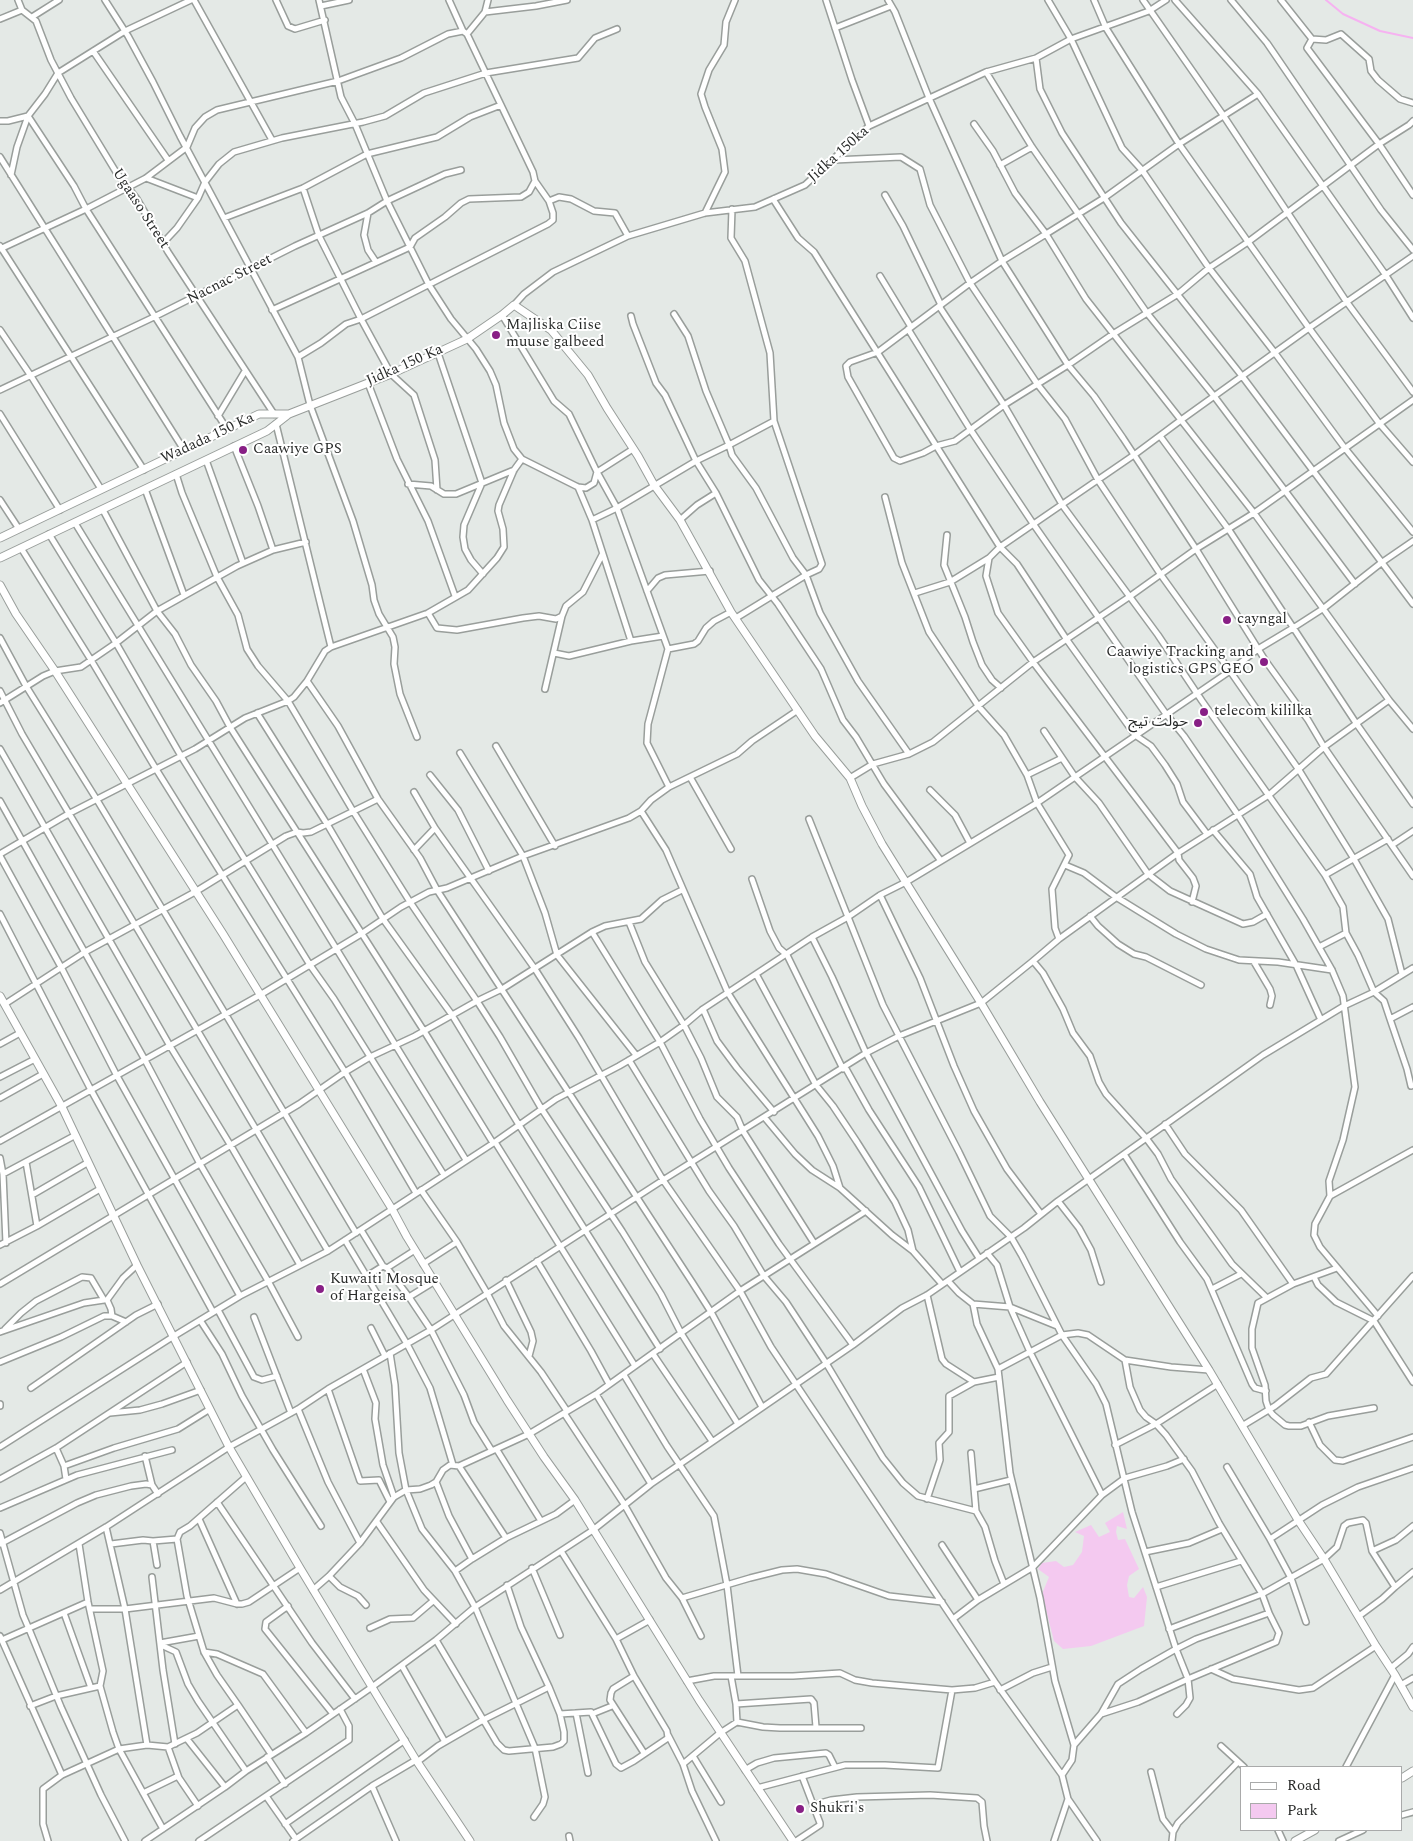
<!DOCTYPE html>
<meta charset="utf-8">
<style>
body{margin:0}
#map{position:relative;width:1413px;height:1841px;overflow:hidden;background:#e4e9e6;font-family:Spectral,serif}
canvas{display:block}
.legend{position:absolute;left:1240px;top:1766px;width:162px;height:65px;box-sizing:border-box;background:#fff;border:1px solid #a9aaaa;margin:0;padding:6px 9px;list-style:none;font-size:15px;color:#292b2a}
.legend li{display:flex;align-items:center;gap:10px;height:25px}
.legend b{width:25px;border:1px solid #a9aaaa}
</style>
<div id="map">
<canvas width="1413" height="1841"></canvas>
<ul class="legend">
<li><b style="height:6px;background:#fff"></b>Road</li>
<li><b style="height:14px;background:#f4c9f0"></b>Park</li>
</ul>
</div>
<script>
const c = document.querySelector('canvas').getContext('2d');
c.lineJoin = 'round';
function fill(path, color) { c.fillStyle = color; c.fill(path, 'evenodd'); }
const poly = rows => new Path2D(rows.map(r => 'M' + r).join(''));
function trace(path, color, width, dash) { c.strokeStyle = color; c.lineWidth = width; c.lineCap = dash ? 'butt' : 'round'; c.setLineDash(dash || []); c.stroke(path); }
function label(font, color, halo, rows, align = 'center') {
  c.font = font + ' Spectral,"Noto Sans Arabic",serif'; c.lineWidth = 4; c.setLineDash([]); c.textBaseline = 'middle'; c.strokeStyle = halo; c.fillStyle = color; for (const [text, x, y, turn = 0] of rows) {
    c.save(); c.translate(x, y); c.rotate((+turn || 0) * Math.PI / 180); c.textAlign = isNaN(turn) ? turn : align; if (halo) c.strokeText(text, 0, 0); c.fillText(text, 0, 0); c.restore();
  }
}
const green = poly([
 [1123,1512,1127,1529,1117,1526,1116,1532,1118,1540,1125,1539,1139,1569,1129,1576,1127,1585,1129,1597,1134,1598,1143,1587,1147,1597,1144,1626,1091,1646,1063,1649,1054,1641,1042,1594,1049,1577,1038,1569,1042,1563,1056,1561,1064,1567,1073,1565,1082,1552,1084,1536,1075,1532,1091,1525,1099,1537,1110,1532,1105,1523]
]);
const stream = poly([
 [1326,0,1343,14,1380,31,1413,38]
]);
const street = poly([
 [18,0,22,10,36,21,51,60,71,98,116,172,137,199,168,252,274,414],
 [105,0,128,36,153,82,180,136,298,357,310,405,353,521,372,585,374,600,379,614,393,637,395,647,394,664,400,694,417,737],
 [194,0,272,140],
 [276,0,288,26,295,29,325,20],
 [319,0,341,97,355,124,387,201,429,285,451,319,476,349,490,371,496,385,504,423,514,449,522,459,578,487,586,488,594,483,597,472,633,449],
 [449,0,463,31],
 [826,0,852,80,869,126],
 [888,0,895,12,929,98,1002,261,1068,365,1004,405,955,441,936,446,923,453,900,461,894,458,848,377,846,366,850,362,878,352,970,283,1002,261,1046,234,1015,193,993,151,974,124],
 [1048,0,1071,39,1122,148,1142,170,1209,268,1275,353,1344,447,1413,532],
 [1094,0,1106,28,1179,144,1309,328,1379,423,1413,462],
 [1143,0,1223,115,1346,301,1413,392],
 [1175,0,1258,94,1385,274,1413,318],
 [1231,0,1267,43,1381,210,1413,250],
 [1281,0,1312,39,1307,48,1379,144,1409,125,1413,121],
 [321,6,349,0],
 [485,12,536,6,567,0],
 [32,17,59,0],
 [0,19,22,10],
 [835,28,891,6],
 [467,34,485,12,488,0],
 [1312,39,1326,40,1341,34,1369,59,1371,71,1378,80,1400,99,1413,103],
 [93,51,168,160],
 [1036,58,1040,89,1062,133,1121,223,1242,376,1413,604],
 [986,72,1032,147,1147,313,1214,396,1355,584],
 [1258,94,1179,144,1104,198,1046,234,1086,299,1254,513,1389,700,1413,729],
 [28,116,74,186,86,209,227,429],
 [0,121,8,121,28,116,45,94,58,73,125,31,191,0],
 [0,157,184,450],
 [834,160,901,157,920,169,930,205,970,283,1038,385,1065,419,1098,480,1161,575,1230,671,1299,770,1354,859,1388,919,1402,974],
 [1000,165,1032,147],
 [11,175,17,147,28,116],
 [146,178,198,198,205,182,219,164,234,152,282,138,363,122,385,116,424,93,486,73,578,58,595,38,617,29],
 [303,188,319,236,361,319,391,374,414,395,435,460,437,490],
 [885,195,903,226,941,305],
 [1413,195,1379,144,1248,242,1209,268,1178,294,1113,334,1068,365,1094,396,1123,438,1196,549,1265,660,1308,720,1324,747,1413,876],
 [773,199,798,238,814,252,1000,547,1017,564,1067,640,1135,735,1151,746,1165,765,1177,784,1183,802,1207,834],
 [549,201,559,197,571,199,594,211,615,213,628,236],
 [732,209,731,238,745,261,770,353,774,421,822,564,819,569,806,575,736,618],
 [368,213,364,235,368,250,376,262],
 [705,213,725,172,722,149,705,107,701,94,709,70,724,45,726,22,735,0],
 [224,218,303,188,367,154,437,137,470,117,501,105],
 [163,243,177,228,198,198],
 [0,246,144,470],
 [0,249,86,209,146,178,187,147,195,128,205,117,217,110,338,81,401,58,448,34,463,31,467,34,533,172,535,181,529,192,521,197,469,199,461,203,445,217,415,238,410,247,272,310],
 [880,276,911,327],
 [514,305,524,294,553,272,628,236,705,213,755,207,805,185,869,126,986,72,1036,58,1071,39,1149,11,1166,0],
 [939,306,1004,405,1063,506,1158,635,1202,701,1325,875,1343,907,1346,933,1358,955,1374,992,1384,1001,1390,1019,1413,1007],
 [674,314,688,336,706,391,729,445,774,421],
 [502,315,554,401,569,414,597,472,617,508,668,649],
 [631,316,633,324,656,383,665,395,696,461,716,493,759,580,778,604,821,669,843,720,856,737,884,784,941,861],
 [908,329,970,429,1034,525,1166,714,1184,736,1238,815,1303,919,1332,970,1343,996,1355,1087,1343,1140,1329,1181,1330,1196,1413,1150],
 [0,330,31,376,101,489],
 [438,353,482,483,464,525,463,537,465,549,471,560,483,574],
 [298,357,321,343,346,324,361,319,548,224,553,220,553,213,549,201,535,181],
 [368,383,397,459,428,521,455,596],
 [0,390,154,317,295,246,368,213,387,201,445,174,461,170],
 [0,414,60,510],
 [218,416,245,371],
 [1160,436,1229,530,1356,723,1413,804],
 [234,446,258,506,273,550],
 [206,460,243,563],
 [176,474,182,493,217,577,238,615,247,649,258,666,288,701,353,811,410,902,477,1001,500,1037,541,1108,622,1231,661,1294,681,1333,596,1394,529,1434,459,1466,450,1465,443,1470,436,1482,431,1485,420,1489,406,1490,394,1497,360,1543,329,1576,313,1590],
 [408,484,431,486,444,494,456,494,514,470],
 [578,487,592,520,631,641],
 [145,489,184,595],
 [885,497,902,563,929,632,979,707,1004,735,1027,775,1037,803,1069,855,1052,889,1055,928,1059,939,1033,961,1043,973,1063,1009,1073,1033,1090,1056,1099,1082,1106,1094,1146,1138,1158,1154,1171,1179,1232,1264,1266,1297],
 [0,500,19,529],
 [103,510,157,611,175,634,191,665,216,701,230,727,424,1031,493,1143],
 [592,520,617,508,696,461,729,445,732,455,756,488,793,558,806,575,820,613,858,681,909,754],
 [680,520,697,505,716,493],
 [75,523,466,1160],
 [49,534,116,643,181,756,310,965,334,999,444,1175],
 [947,535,944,565,965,617,973,642,982,665,992,680,1001,688],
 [21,548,91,660,156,769,345,1072,416,1193],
 [647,591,658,578,665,575,710,571],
 [915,593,950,582,989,558],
 [428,613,437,628,457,630,523,618,539,616,556,619,562,616,566,606,583,592,602,555],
 [0,638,26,686,97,800,226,1015,356,1233],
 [331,647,428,613,468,590,497,558,504,547,503,529,498,511,499,505,514,470,522,459],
 [554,653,569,656,631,641,663,636],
 [307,681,338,726,378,799,420,858,437,890,692,1282,711,1312,762,1407],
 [545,689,562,616],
 [0,691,22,734,328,1251],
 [0,703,43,676,55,671,81,667,116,643,157,611,237,566,273,550,306,542],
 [257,713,327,824,383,919,452,1015,519,1125,660,1349],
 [1044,731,1075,777,1099,803,1148,874,1170,891,1243,924,1253,922,1267,914],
 [496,746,555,846],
 [0,749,170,1046,231,1146,300,1265],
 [460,753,523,856,545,913,557,955,636,1055],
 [430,775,458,810,489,871],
 [1027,775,1062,758],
 [690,777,731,849],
 [850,778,873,764,909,754,933,742,1033,662,1129,597,1196,549,1254,513,1413,400],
 [669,787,647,743,648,724,668,649,694,644,698,641,706,628,714,621,731,612],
 [930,790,955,815,970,843],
 [414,792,435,828,414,850],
 [0,801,145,1060,200,1164,268,1281,298,1337],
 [641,811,666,850,728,993,818,1136,833,1166,840,1188],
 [809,819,883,1005,959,1152,990,1216,1011,1237,1022,1256,1062,1335,1096,1384,1106,1404,1132,1512,1176,1649,1141,1669,1118,1684,1101,1714,1074,1745],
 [435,828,535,969,579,1038,663,1180,740,1291,771,1347,995,1682,1062,1775,1068,1799,1097,1841],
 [1213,830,1250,874,1257,897,1296,965,1321,1020],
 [1392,845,1413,831],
 [0,854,70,813,195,749,245,718,288,701,294,697,307,681,325,651,331,647,276,424],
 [0,856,61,967,117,1076,240,1296],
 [1065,865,1084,873,1116,897,1176,934,1206,949,1239,960,1278,962,1332,970],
 [1325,875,1388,839],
 [752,879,770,931,779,948,787,955,843,1069],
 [880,895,920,978,954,1066,974,1111,1007,1169,1041,1214],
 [1192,902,1196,886,1193,878,1179,860,1178,853,1033,662,998,613,986,576,989,558,1000,547,1134,455,1181,420,1309,328,1413,256],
 [0,914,91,1090,213,1312],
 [1090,916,1098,926,1118,944,1134,954,1146,957,1201,985],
 [629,922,645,962,684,1025,701,1058,717,1097,737,1117,743,1131,814,1243],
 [592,932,660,1042,700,1119,729,1168,779,1244,853,1345],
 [812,937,832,977,866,1053,962,1231,979,1258],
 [1059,939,1178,853,1269,795,1324,747,1389,700],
 [1319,947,1346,933],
 [1254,962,1270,989,1272,996,1270,1005],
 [756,974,816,1085,833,1106,857,1142,895,1202,908,1230,913,1251],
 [5,1004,85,952,195,892,286,836,297,832,303,833,311,832,378,799],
 [703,1009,717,1041,737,1068,774,1112],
 [1390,1019,1407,1069,1411,1086],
 [0,1044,20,1033],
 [629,1060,709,1191,734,1226,764,1276,786,1302,826,1363,883,1458,903,1483,918,1496,976,1511],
 [845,1067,869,1110,919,1187,960,1272],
 [0,1077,35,1059],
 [0,1098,43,1074],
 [765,1118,795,1154,812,1170,840,1188,892,1235,913,1251,942,1284],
 [1165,1124,1185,1154,1241,1210,1293,1284],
 [0,1141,260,995,361,934,401,907,429,892,447,888,523,856,629,818,641,811,651,800,669,787,737,754,752,741,798,710],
 [495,1142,635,1366],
 [1124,1154,1180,1242,1207,1279,1252,1384,1255,1388,1266,1391],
 [0,1158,3,1174,6,1243],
 [26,1162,37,1226],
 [3,1174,74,1136],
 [421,1190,457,1242,487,1293,504,1326,541,1372,567,1411],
 [32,1195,87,1163],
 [1330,1196,1315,1224,1314,1235,1320,1247,1378,1316],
 [1058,1201,1079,1228,1091,1250,1101,1282],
 [361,1230,383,1266,387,1268,409,1297,431,1330,464,1395,474,1422,492,1451],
 [345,1240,407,1344,430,1388,453,1465],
 [0,1245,37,1226,100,1189],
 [987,1253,997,1265,1010,1307,1030,1352,1102,1495],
 [537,1261,591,1351,609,1384],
 [423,1264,457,1242],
 [387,1268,415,1250],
 [1337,1268,1293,1284,1258,1303,1252,1329,1252,1348,1265,1385,1266,1401,1269,1410,1273,1415,1285,1425,1289,1426,1301,1426,1328,1416,1374,1408],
 [367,1276,383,1266],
 [1314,1277,1318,1285,1336,1302,1374,1321,1413,1382],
 [506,1280,531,1332,533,1341,529,1356],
 [948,1281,959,1293,973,1304,1010,1307,1057,1326],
 [0,1284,299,1104,345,1072,370,1057,415,1036,477,1001,502,989,592,932,605,926,641,919,662,900,682,890],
 [1212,1289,1241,1274],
 [927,1295,942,1359,946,1364,974,1382,999,1377],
 [409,1297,435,1281],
 [107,1300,123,1278,137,1265],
 [107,1300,111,1309,112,1316],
 [973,1304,977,1324,998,1369,1010,1473,1040,1598,1055,1681,1074,1745,1072,1760,1062,1775],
 [218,1310,254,1377,262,1380,277,1376],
 [254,1317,291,1413],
 [200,1320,222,1354,242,1396,273,1450,321,1526],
 [371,1328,385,1356],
 [5,1329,21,1313,36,1301,82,1277,91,1278,104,1300],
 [0,1332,84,1303,104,1300],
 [390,1353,395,1385,399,1453,406,1490,422,1529,455,1571,475,1607,535,1748,545,1797,543,1804,534,1817],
 [653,1354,712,1441],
 [1125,1360,1130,1387,1140,1410,1146,1417,1156,1424,1166,1435,1192,1471,1219,1523,1262,1594,1269,1613,1196,1639,1176,1649,1188,1679,1190,1698,1186,1705,1177,1714],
 [0,1362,61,1337,104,1316,112,1316,126,1322],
 [363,1369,376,1403,375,1419,383,1465,394,1497],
 [998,1369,1062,1335,1078,1333,1088,1335,1125,1360,1171,1367,1209,1370],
 [624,1375,667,1446,714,1516,727,1585,738,1676],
 [31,1388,136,1315,158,1304],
 [328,1389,360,1481,379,1480,390,1502],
 [596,1394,651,1484],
 [0,1404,0,1406],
 [298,1409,328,1482,360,1543],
 [110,1413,140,1410,162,1404,201,1390],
 [564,1413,624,1504,666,1578,682,1598,701,1636],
 [1309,1422,1320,1445,1335,1460,1343,1461,1413,1437],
 [738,1424,681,1333,740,1291,866,1211],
 [1242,1426,1275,1406,1311,1378,1326,1374,1413,1276],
 [1115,1445,1156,1424,1218,1384],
 [0,1447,174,1336,240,1296,328,1251,345,1240,495,1142,556,1099,619,1066,660,1042,684,1025,703,1009,812,937,848,917,880,895,906,882,1037,803,1230,671,1258,649,1293,628,1324,608,1381,563,1413,541],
 [56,1448,64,1466,66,1479],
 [497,1450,541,1521],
 [971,1453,976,1511,985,1527,995,1561,1004,1584],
 [145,1456,152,1485,158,1494],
 [64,1466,114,1448,178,1429,210,1409],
 [459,1466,506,1538],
 [1227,1467,1270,1539],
 [0,1479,56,1448,187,1362],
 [436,1482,449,1516,472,1559],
 [974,1489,1011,1480],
 [927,1499,940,1460,939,1443,949,1432,949,1396,974,1382],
 [217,1502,312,1643,355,1699],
 [0,1508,77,1475,172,1450],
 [199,1519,237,1604],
 [377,1522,424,1590,456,1624],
 [106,1527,125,1609,147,1745],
 [0,1533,23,1615,29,1629,61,1707,101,1795,125,1841],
 [153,1541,157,1565],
 [0,1544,77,1503,96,1495,131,1486,146,1484,152,1485],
 [79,1544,88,1602,103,1671,100,1686,113,1732,119,1749,163,1829],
 [111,1544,143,1540,153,1541,177,1539],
 [942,1545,978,1600],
 [561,1551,616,1639,650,1620],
 [1372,1551,1396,1540,1413,1526],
 [1145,1552,1189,1543,1222,1529],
 [532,1568,560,1635],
 [455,1571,472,1559,506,1538,556,1514,575,1500],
 [329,1576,340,1587,358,1596,366,1605],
 [152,1577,163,1670,175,1744],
 [1156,1587,1241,1561],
 [1395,1587,1413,1572],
 [0,1590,106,1527,229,1447,298,1409,328,1389,431,1330,663,1180,866,1053,899,1036,981,1003,1033,961],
 [682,1598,750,1578,782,1570,797,1569,826,1574,889,1596,942,1602],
 [288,1606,266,1622,265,1629,333,1714],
 [90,1609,125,1609,214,1598,237,1604,242,1604,249,1602,300,1568],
 [64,1613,91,1688],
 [953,1619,978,1600,1033,1567,1102,1495,1125,1478,1167,1466,1184,1459],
 [1306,1622,1291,1578,1270,1539,1322,1505,1358,1487,1413,1468],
 [370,1628,390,1619,413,1618,433,1601],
 [1169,1629,1262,1594,1324,1559,1337,1547,1344,1526,1348,1523,1363,1520,1366,1523,1372,1551,1395,1587,1382,1599,1359,1616],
 [0,1636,62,1775],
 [2,1640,88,1602],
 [436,1640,497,1743,504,1750,509,1751,553,1747,561,1744,564,1741,564,1732,560,1714,549,1687],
 [160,1643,199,1636],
 [161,1645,176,1652,188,1684,198,1701,246,1771],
 [204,1652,217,1654,263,1674,306,1733],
 [402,1666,445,1742],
 [1391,1668,1408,1654,1413,1647],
 [1211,1669,1233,1679,1299,1690,1313,1688,1376,1646],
 [634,1676,613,1689,611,1693,610,1700,644,1753],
 [687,1681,714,1676,793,1676,840,1673,855,1680,872,1683,952,1690,975,1688,995,1682],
 [1401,1685,1413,1678],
 [1000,1690,1033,1673,1052,1667],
 [736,1704,811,1699,814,1703,816,1727],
 [238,1705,217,1675,204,1652,187,1596,177,1539,180,1532,190,1526,246,1477],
 [30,1706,56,1696,100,1686],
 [576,1713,588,1773],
 [560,1714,591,1712,616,1764,621,1768,634,1761,668,1738,667,1731,634,1676,616,1639],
 [592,1714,612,1706],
 [1101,1714,1138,1702,1188,1679,1276,1642,1279,1633,1269,1613],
 [737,1722,763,1727,780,1728,861,1728],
 [668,1735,683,1764,692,1791,716,1841],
 [187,1739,225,1787],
 [1221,1746,1244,1767],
 [168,1747,179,1778,198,1806],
 [693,1756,721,1802],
 [267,1757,285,1784],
 [417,1762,438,1746,483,1720,549,1687,521,1627,507,1585],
 [683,1764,720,1733,737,1722,736,1704,731,1676],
 [1346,1767,1395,1675],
 [745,1770,757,1763,774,1758,826,1753,829,1755,835,1767],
 [1151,1772,1163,1819,1173,1832],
 [372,1786,396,1841],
 [757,1788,845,1765,885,1765,938,1768,952,1690],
 [143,1793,178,1776],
 [266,1796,296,1839],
 [813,1805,831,1800,857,1797,930,1795,977,1798,982,1802,984,1826,987,1841],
 [1402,1815,1413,1812],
 [285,1824,405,1740],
 [1278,1830,1283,1841],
 [569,1836,570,1841],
 [48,1841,43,1824,43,1789,62,1775,119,1749,147,1745,168,1747,197,1733,238,1705,271,1754],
 [145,1841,225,1787,246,1771,306,1733,372,1687,436,1640,475,1607,593,1530,651,1484,853,1345,902,1308,927,1295,1024,1228,1058,1201,1263,1055,1344,1006,1374,992,1413,968],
 [199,1841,349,1740,349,1726,340,1709],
 [293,1841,372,1786,416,1760],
 [796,1841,820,1825,820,1823,802,1776],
 [1054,1841,1068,1799],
 [1172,1841,1173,1832,1178,1823,1238,1762],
 [1339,1841,1363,1830]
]);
const secondary = poly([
 [0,538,259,414,289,414],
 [0,558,267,431,289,414,391,374,467,339,502,315,514,305,551,330,588,375,607,408,638,456,654,485,680,520,731,612,815,736,850,778,862,806,882,844,981,1003,1040,1102,1209,1370,1298,1520,1324,1559,1376,1646,1395,1675,1413,1707],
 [0,585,16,614,55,671,223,934,392,1209,407,1237,507,1400,544,1457,575,1500,699,1700,793,1841],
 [0,996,62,1107,137,1265,229,1447,300,1568,416,1760,470,1841],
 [1402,1778,1413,1771],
 [1295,1841,1315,1830]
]);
const markers = [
 [496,335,5,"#881f85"],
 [243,450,5,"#881f85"],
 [1227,620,5,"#881f85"],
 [1264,662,5,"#881f85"],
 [1204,712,5,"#881f85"],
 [1198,723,5,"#881f85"],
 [320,1289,5,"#881f85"],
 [800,1809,5,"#881f85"]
];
const streetNames = [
 ["Jidka 150ka",839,155,-42],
 ["Ugaaso Street",140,209,57],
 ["Nacnac Street",230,280,-27],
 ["Jidka 150 Ka",405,366,-24],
 ["Wadada 150 Ka",208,439,-25]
];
const poiNames = [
 ["Majliska Ciise",506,326],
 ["muuse galbeed",506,343],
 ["Caawiye GPS",253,450],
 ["cayngal",1237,620],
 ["Caawiye Tracking and",1254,653,"right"],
 ["logistics GPS GEO",1254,670,"right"],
 ["telecom kililka",1214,712],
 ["حولت تيج",1188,723,"right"],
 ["Kuwaiti Mosque",330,1280],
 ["of Hargeisa",330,1297],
 ["Shukri's",810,1809]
];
fill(green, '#f4c9f0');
trace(stream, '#f6b2f1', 2);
trace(street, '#999e9b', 8);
trace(secondary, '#999e9b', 9);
trace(street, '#fff', 5);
trace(secondary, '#fff', 7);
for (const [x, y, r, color] of markers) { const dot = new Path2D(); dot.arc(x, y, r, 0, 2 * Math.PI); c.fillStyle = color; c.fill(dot); trace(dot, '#fff', 2); }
label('15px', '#292b2a', '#fff', streetNames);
label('15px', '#292b2a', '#fff', poiNames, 'left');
</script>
